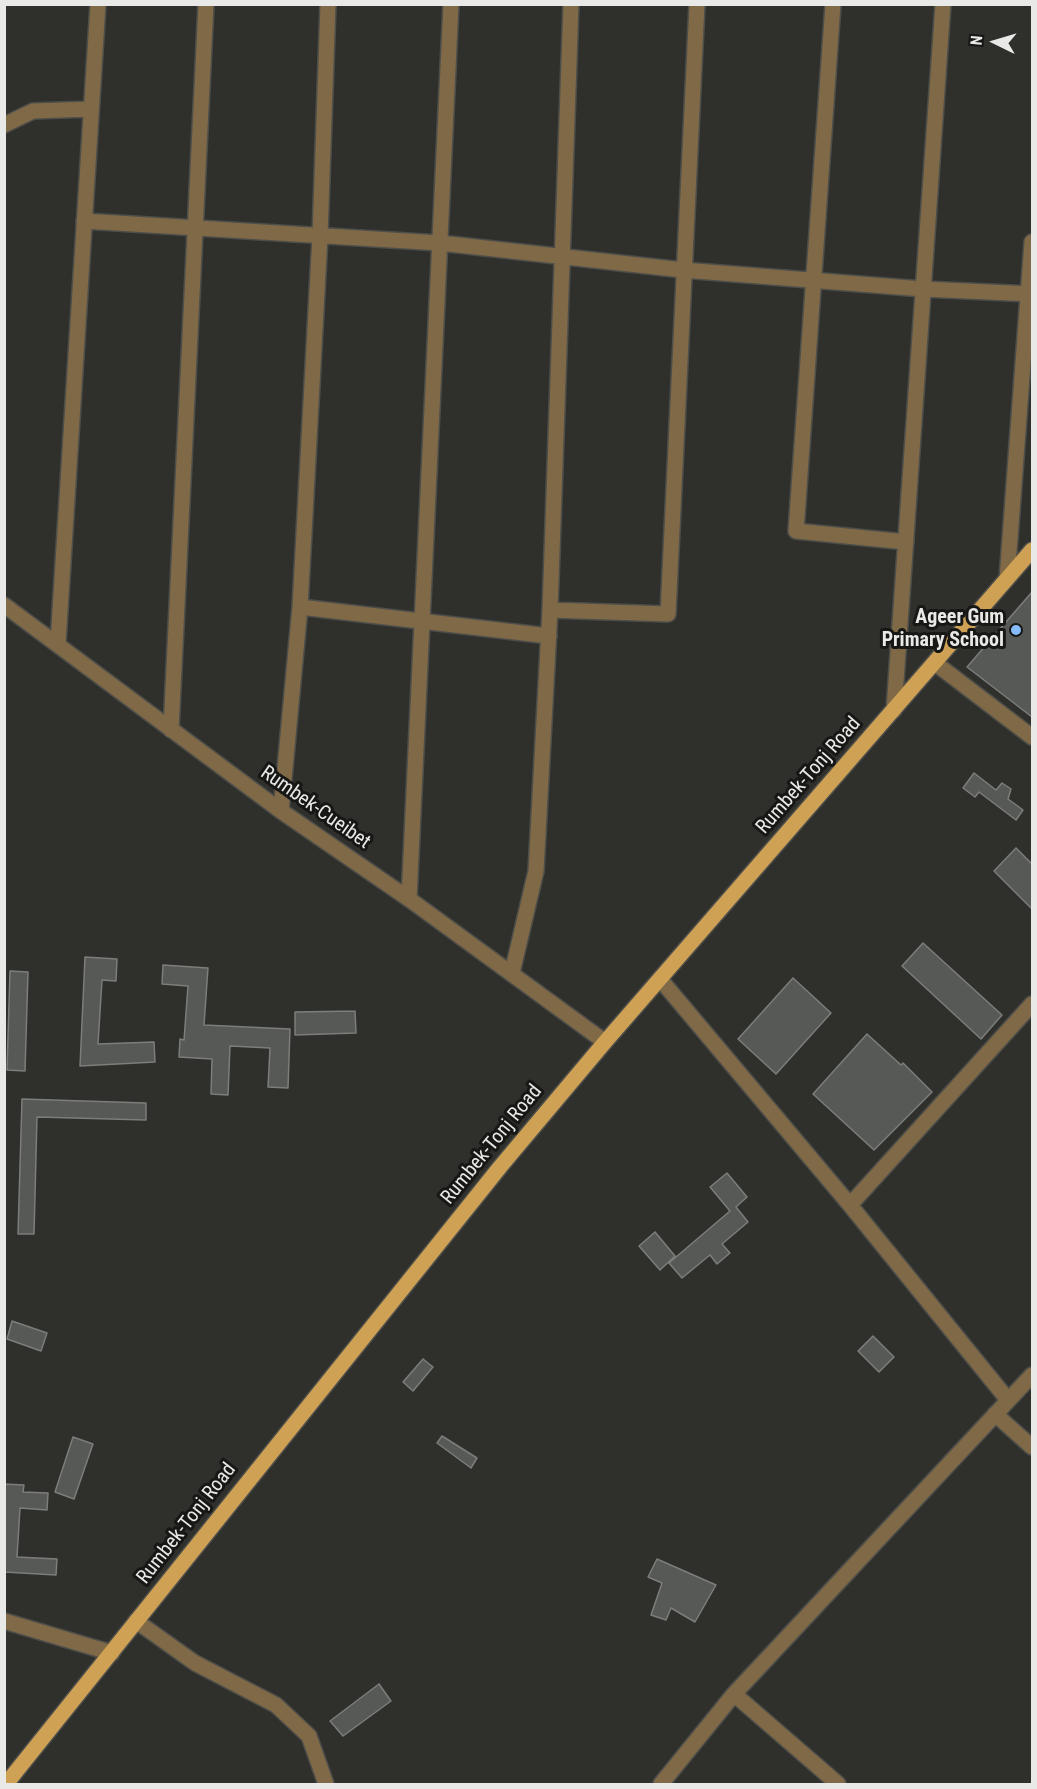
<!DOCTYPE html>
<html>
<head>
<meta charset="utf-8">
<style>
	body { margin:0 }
	#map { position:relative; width:1037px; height:1789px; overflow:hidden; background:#2f2f2c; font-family:"Roboto Condensed",sans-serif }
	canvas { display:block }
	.frame { position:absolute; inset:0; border:6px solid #e9eae7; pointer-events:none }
	.north { position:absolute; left:965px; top:12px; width:60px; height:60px; -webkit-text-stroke:4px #171716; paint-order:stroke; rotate:275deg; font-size:16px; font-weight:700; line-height:24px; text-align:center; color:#e9eae7 }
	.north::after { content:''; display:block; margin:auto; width:21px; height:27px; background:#e9eae7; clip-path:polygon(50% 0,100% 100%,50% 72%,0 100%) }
</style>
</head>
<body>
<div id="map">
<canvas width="1037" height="1789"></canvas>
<div class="frame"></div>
<div class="north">N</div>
</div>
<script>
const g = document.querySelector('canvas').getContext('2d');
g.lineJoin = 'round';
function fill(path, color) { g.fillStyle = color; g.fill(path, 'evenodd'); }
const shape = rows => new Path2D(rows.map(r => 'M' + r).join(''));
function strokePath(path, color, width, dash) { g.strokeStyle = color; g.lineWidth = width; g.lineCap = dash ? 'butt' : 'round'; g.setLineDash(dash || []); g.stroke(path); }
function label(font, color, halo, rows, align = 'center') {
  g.font = font + ' "Roboto Condensed",sans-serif'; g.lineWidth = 6; g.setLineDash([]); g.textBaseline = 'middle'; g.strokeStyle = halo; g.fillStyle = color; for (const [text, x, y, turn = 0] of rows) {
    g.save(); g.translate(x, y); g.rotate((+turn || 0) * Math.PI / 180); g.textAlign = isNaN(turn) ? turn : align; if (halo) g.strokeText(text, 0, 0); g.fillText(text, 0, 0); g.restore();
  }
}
const building = shape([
	[1032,592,1032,717,967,667,1032,592],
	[974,773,996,790,1002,783,1011,789,1008,799,1023,810,1016,820,979,792,975,797,963,788,974,773],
	[1016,848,1032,864,1032,909,994,871,1016,848],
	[923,943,1002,1015,981,1039,902,966,923,943],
	[85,957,117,959,116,981,102,980,98,1044,154,1042,155,1062,80,1066,85,957],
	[163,965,208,968,204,1025,290,1029,288,1088,268,1087,270,1048,230,1046,228,1095,211,1094,212,1059,179,1057,180,1039,184,1040,188,986,162,984,163,965],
	[10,971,28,972,25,1071,7,1070,10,971],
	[793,978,831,1013,776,1074,738,1039,793,978],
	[355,1011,356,1033,295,1035,295,1012,355,1011],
	[867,1034,901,1065,903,1063,932,1092,874,1150,813,1094,867,1034],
	[22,1099,146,1103,146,1120,37,1117,34,1234,18,1234,22,1099],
	[727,1173,747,1197,736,1207,748,1222,722,1244,730,1253,717,1264,710,1255,682,1278,669,1263,730,1211,710,1187,727,1173],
	[655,1232,675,1256,660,1270,639,1246,655,1232],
	[12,1321,47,1333,41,1351,7,1339,12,1321],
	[873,1336,894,1357,879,1372,858,1351,873,1336],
	[423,1359,433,1367,413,1391,403,1382,423,1359],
	[442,1436,477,1458,471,1468,437,1443,442,1436],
	[73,1437,93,1444,74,1499,55,1492,73,1437],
	[4,1484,24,1485,23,1492,48,1493,47,1510,20,1508,17,1557,57,1559,56,1575,4,1572,4,1484],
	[657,1559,716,1585,695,1622,671,1608,666,1620,651,1615,662,1583,648,1577,657,1559],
	[379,1684,391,1701,343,1736,330,1721,379,1684]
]);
fill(building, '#575956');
strokePath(building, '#7b7e7b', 1.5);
const minor = shape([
	[833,4,796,531,906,542],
	[4,125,33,111,91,109],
	[84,221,440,243,683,270,923,289,1032,294],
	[1007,579,1032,242],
	[4,605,281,811,409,899,605,1042],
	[300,607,549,636],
	[550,610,668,614,697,4],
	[58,643,98,4],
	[935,663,1032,737],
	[894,710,943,4],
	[171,730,206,4],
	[281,811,300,607,320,236,328,4],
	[409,899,451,4],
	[512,973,536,871,550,610,571,4],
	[660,979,850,1205,1008,1400],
	[850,1205,1032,1004],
	[995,1414,1032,1447],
	[4,1621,112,1653],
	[136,1621,195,1663,276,1705,309,1736,326,1784],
	[734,1694,838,1784],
	[661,1784,734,1694,1032,1375]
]);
const major = shape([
	[6,1784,500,1167,605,1042,1032,550]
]);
strokePath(minor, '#4d4d4a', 18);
strokePath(major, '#4d4d4a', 18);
strokePath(minor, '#7f6946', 15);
strokePath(major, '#cea154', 15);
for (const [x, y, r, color] of [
	[1016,630,6,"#87bbfc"]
]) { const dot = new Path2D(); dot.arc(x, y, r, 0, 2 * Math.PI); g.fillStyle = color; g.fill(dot); strokePath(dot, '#171716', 2); }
label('bold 20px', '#e9eae7', '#171716', [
	["Ageer Gum",1004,618],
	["Primary School",1004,641]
], 'right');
label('20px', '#e9eae7', '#171716', [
	["Rumbek-Tonj Road",809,776,-49],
	["Rumbek-Cueibet",315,808,35],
	["Rumbek-Tonj Road",492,1145,-51],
	["Rumbek-Tonj Road",187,1524,-52]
]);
</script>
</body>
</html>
